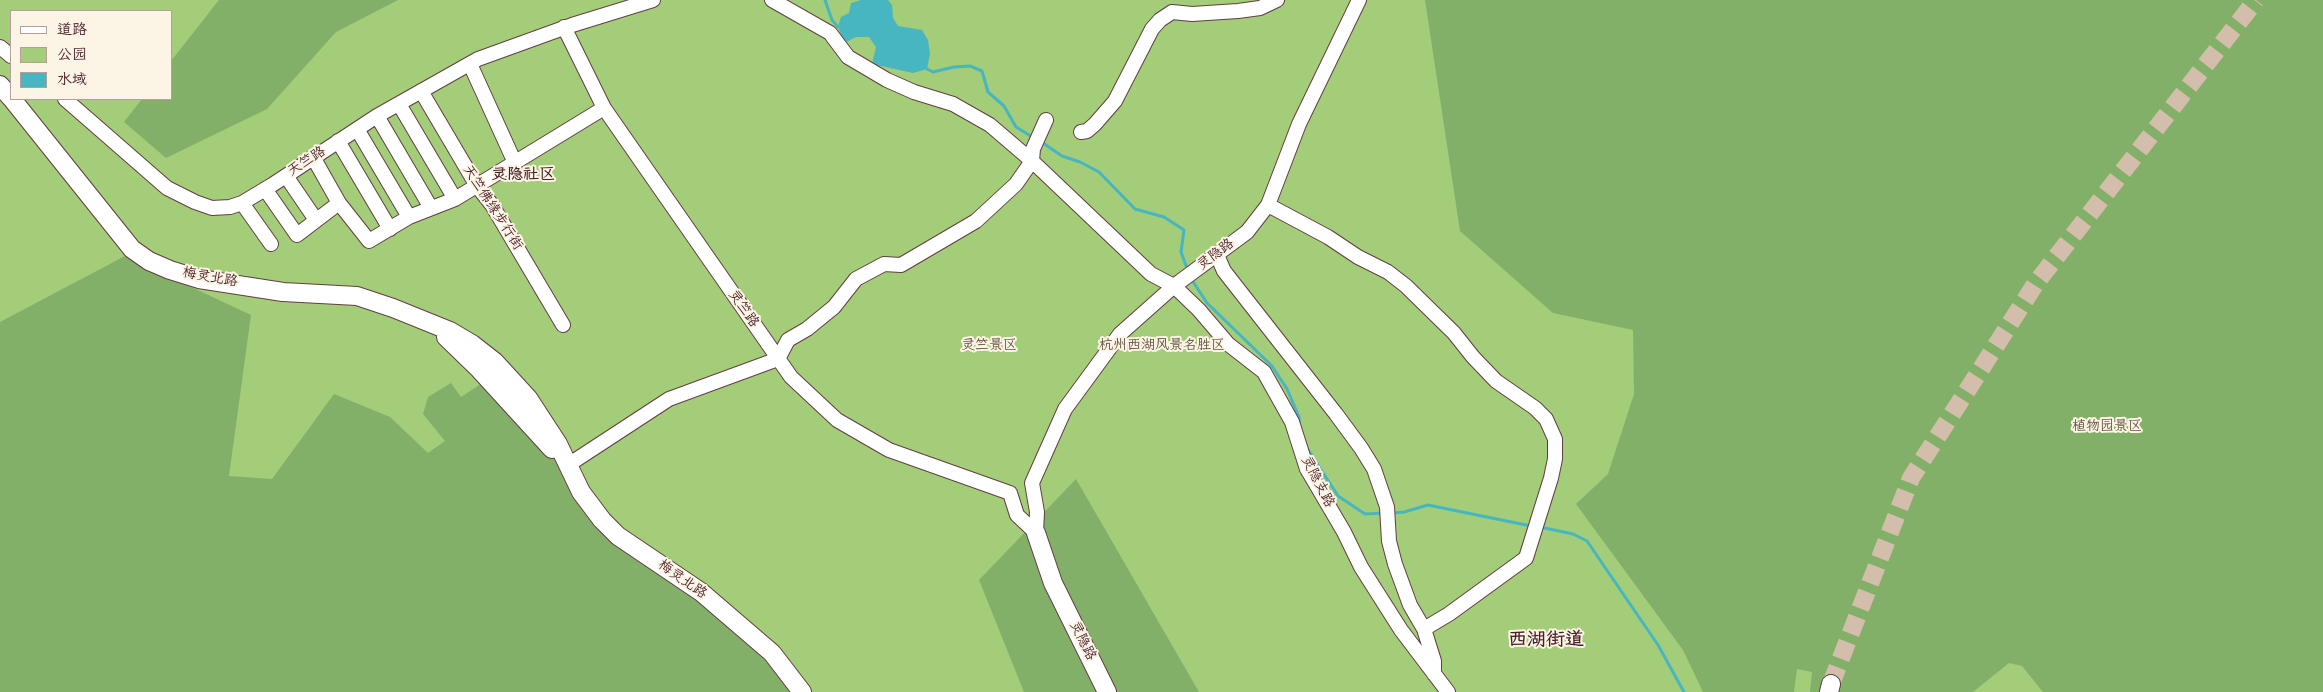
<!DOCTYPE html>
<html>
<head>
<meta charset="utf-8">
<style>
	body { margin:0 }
	#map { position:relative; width:2323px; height:692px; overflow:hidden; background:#f4e6ca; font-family:"Architects Daughter","LXGW WenKai TC",sans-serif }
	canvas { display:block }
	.legend { position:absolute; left:10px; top:10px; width:162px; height:90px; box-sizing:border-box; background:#fcf5e5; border:1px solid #b59f9b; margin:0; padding:6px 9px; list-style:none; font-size:15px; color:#4a1f2b }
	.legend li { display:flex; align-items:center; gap:10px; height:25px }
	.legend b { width:25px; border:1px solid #b59f9b }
</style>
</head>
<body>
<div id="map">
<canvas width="2323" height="692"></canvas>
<ul class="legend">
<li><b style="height:6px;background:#fff"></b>道路</li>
<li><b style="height:14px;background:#a3cd79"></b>公园</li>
<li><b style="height:14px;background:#47b6c0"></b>水域</li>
</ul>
</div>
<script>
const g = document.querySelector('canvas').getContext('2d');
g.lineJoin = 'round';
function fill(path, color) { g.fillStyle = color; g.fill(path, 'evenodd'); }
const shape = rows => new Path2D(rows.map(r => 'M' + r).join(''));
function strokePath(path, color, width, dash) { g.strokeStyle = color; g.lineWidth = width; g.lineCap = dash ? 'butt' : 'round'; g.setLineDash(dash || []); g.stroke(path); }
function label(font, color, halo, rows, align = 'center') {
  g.font = font + ' "Architects Daughter","LXGW WenKai TC",sans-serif'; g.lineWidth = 4; g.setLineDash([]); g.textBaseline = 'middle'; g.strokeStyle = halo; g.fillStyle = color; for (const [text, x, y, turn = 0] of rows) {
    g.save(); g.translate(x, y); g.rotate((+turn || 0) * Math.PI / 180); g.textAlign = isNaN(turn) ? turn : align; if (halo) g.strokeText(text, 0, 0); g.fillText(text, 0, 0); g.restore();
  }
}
fill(shape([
	[0,0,2323,0,2323,692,0,692],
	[11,11,171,11,171,99,11,99]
]), '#a3cd79');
fill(shape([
	[219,0,398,0,336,32,267,109,166,158,124,122,142,99,171,99,171,61],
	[1425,0,2323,0,2323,692,2043,692,2022,666,2009,663,1973,692,1810,692,1812,672,1797,669,1794,692,1703,692,1683,650,1576,504,1608,474,1634,394,1633,330,1553,313,1460,231],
	[125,256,251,315,229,476,272,479,334,394,390,417,428,453,445,441,423,414,428,397,451,383,461,397,484,382,563,468,580,498,762,656,792,692,0,692,0,322],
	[1076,479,1199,692,1024,692,979,580]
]), '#82b069');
fill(shape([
	[861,0,888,0,892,5,893,18,898,26,922,30,928,40,930,54,927,69,913,73,872,64,876,47,869,37,856,37,844,43,838,27,841,17,849,13,851,3]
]), '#47b6c0');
strokePath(shape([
	[825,0,832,20,838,27],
	[927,69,933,72,954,67,970,66,982,71,988,92,1004,106,1016,127,1034,138],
	[1040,141,1062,156,1080,162,1099,172,1135,209,1164,217,1184,230,1181,252,1188,271],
	[1190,277,1207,303,1272,366,1287,389,1299,417,1300,429],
	[1307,448,1338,496,1365,514,1384,513],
	[1391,513,1404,512,1428,505,1531,526],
	[1540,527,1573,534,1587,541,1658,645,1684,692]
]), '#47b6c0', 3);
strokePath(shape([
	[1831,684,1911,478,2036,283,2256,0]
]), '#d2beaa', 18, [18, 9]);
const minor = shape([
	[772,0,830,33,848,57,887,80,914,92,953,104,990,125,1032,161,1151,274,1174,286,1199,310,1228,344,1264,372,1292,422,1307,469,1344,532,1361,567,1401,630,1448,692],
	[564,27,604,108,791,377,837,420,889,450,1010,493],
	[0,47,11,56],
	[470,64,515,163],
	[421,91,477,186,492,205,563,325],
	[65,99,167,188,195,202,212,208,230,207,242,203,272,185,377,116,478,59,572,25,653,0],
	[399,104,455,199],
	[377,116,431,208],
	[357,129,409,217],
	[1081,132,1087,131,1095,124,1115,101,1152,29,1160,20,1172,12,1192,14,1238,11,1260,8,1277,0],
	[338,141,390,229],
	[313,157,339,203],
	[286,176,316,220],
	[265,189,297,235,339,203,369,241,409,217,455,199,604,108],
	[242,203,271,244],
	[1268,205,1328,237,1358,257,1388,272,1406,286,1454,333,1473,357,1496,381,1535,408,1546,419,1555,439,1555,459,1551,478,1526,558,1449,614,1424,629,1434,661,1434,674],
	[1217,255,1224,271,1336,414,1361,448,1374,469,1387,507,1389,541,1395,564,1410,605,1424,629],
	[568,465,669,399,778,359,788,340,807,329,834,307,856,279,884,264,901,265,976,221,1016,184,1032,161,1033,149,1046,120],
	[1032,483,1065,409,1120,334,1174,286,1247,232,1268,205,1299,124,1359,0],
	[1032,483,1037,512,1036,533],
	[1010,493,1017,515,1036,533]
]);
const major = shape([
	[0,85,11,98],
	[12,99,132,249,149,261,170,270,199,279,283,292,357,296,393,308,450,331,472,344,495,362,528,398,558,444,581,492,602,520,618,536,701,592,772,653,802,692],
	[446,337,478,368,552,449],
	[1036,533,1053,583,1107,692],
	[1829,692,1831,684]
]);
strokePath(minor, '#643d43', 16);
strokePath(major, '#643d43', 20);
strokePath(minor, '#fff', 14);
strokePath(major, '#fff', 18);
label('14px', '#4a1f2b', '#fcf5e5', [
	["天竺路",307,162,-33],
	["天竺佛缘步行街",492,208,57],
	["灵隐路",1216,255,-37],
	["梅灵北路",210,278,10],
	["灵竺路",743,309,55],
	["灵隐支路",1317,482,63],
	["梅灵北路",682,580,35],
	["灵隐路",1082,641,64]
]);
label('14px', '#655342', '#fcf5e5', [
	["灵竺景区",989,346],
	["杭州西湖风景名胜区",1162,346],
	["植物园景区",2107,427]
]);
label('bold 16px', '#4a1f2b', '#fcf5e5', [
	["灵隐社区",523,176]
]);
label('bold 19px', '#4a1f2b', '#fcf5e5', [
	["西湖街道",1546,641]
]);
</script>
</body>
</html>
